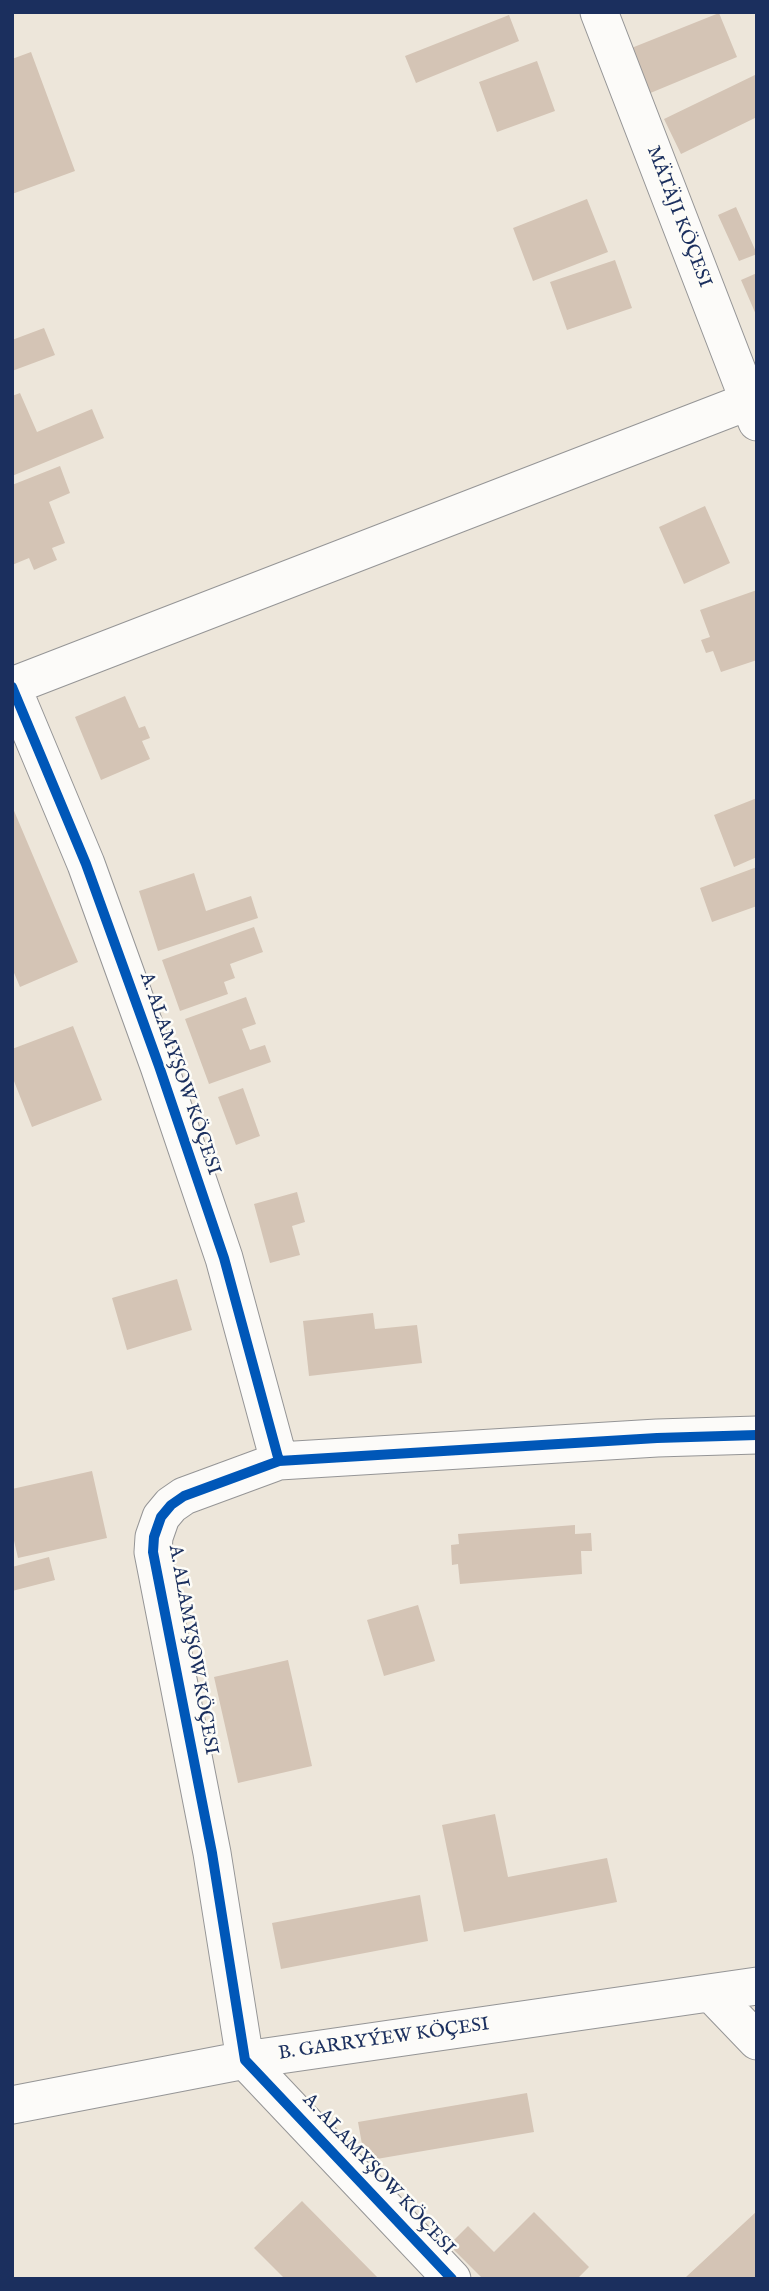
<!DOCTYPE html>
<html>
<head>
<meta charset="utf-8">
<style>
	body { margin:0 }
	#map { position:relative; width:769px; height:2291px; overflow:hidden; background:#ede6da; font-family:"IM FELL English",serif }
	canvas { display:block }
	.frame { position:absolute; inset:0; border:14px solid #1b2f5e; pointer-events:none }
</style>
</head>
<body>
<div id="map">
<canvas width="769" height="2291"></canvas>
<div class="frame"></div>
</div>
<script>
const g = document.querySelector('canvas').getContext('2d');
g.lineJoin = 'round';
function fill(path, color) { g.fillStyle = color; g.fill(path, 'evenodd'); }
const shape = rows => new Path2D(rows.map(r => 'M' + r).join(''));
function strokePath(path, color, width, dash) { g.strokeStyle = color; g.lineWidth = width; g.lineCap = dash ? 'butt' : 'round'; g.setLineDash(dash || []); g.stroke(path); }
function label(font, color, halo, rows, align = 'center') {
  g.font = font + ' "IM FELL English",serif'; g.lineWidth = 5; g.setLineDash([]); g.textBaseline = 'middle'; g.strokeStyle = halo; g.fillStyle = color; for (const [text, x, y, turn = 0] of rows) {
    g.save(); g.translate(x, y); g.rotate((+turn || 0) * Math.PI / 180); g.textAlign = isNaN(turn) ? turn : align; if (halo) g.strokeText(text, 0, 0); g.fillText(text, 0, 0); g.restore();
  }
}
fill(shape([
	[719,13,737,57,648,94,629,49],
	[509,15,519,41,416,83,405,56],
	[31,52,75,171,12,194,12,59],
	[537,61,555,111,497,132,479,82],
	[757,74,757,117,681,154,664,119],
	[587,199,608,252,533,281,513,228],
	[736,207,757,254,739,261,718,215],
	[615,260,632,308,567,330,550,282],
	[757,273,757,317,741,280],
	[44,328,55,355,12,371,12,340],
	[20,393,37,432,92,409,104,438,12,476,12,396],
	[60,466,70,493,49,502,65,543,52,548,57,560,34,570,29,558,12,565,12,485],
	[705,506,730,563,684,584,659,527],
	[757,590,757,660,721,672,713,651,706,653,701,640,710,637,700,610],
	[125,696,139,728,145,726,150,738,142,741,150,759,101,780,75,717],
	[757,798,757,857,734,867,714,815],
	[12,806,78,962,20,987,12,968],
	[757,867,757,906,712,922,700,888],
	[194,873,206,911,251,896,258,918,158,951,139,891],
	[254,927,263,952,230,964,235,978,224,982,228,994,180,1011,162,960],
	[246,997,256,1024,242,1029,250,1050,265,1045,271,1062,209,1084,185,1019],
	[73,1026,102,1100,32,1127,12,1076,12,1049],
	[243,1088,260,1136,236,1145,218,1097],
	[297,1192,305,1222,292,1226,300,1255,270,1263,254,1204],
	[177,1279,192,1330,127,1350,112,1298],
	[373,1313,375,1329,417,1325,422,1363,309,1376,303,1321],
	[92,1471,107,1538,18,1558,12,1532,12,1489],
	[575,1525,575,1534,591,1533,592,1551,581,1551,582,1574,460,1584,458,1564,452,1565,451,1545,459,1544,458,1534],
	[49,1557,55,1580,12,1591,12,1567],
	[418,1605,435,1661,384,1676,367,1620],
	[288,1660,312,1766,238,1783,214,1677],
	[495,1814,508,1877,607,1858,617,1902,464,1932,442,1825],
	[420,1895,428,1941,281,1969,272,1923],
	[527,2093,534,2132,365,2161,358,2122],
	[302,2201,379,2279,285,2279,254,2248],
	[757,2211,757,2279,688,2279,686,2277],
	[534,2212,589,2267,577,2279,483,2279,449,2245,468,2226,494,2252]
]), '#d4c4b5');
const street = shape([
	[599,12,757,422],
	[12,686,757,398],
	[12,687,86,864,159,1066,224,1258,279,1461],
	[711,1993,757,2041],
	[12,2105,245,2060,757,1986],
	[452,2279,245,2060,212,1853,153,1552,154,1537,161,1517,171,1505,184,1496,279,1461,657,1438,757,1435]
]);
strokePath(street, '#959596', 39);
strokePath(street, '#fcfbf9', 37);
strokePath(shape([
	[12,687,86,864,159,1066,224,1258,279,1461],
	[452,2279,245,2060,212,1853,153,1552,154,1537,161,1517,171,1505,184,1496,279,1461,657,1438,757,1435]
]), '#0057b8', 10);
label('19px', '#1b2f5e', '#fdfcf7', [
	["MÄTÄJI KÖÇESI",678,217,69],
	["A. ALAMYŞOW KÖÇESI",179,1074,71],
	["A. ALAMYŞOW KÖÇESI",192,1650,80],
	["B. GARRYÝEW KÖÇESI",384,2040,-8],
	["A. ALAMYŞOW KÖÇESI",378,2175,47]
]);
</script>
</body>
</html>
